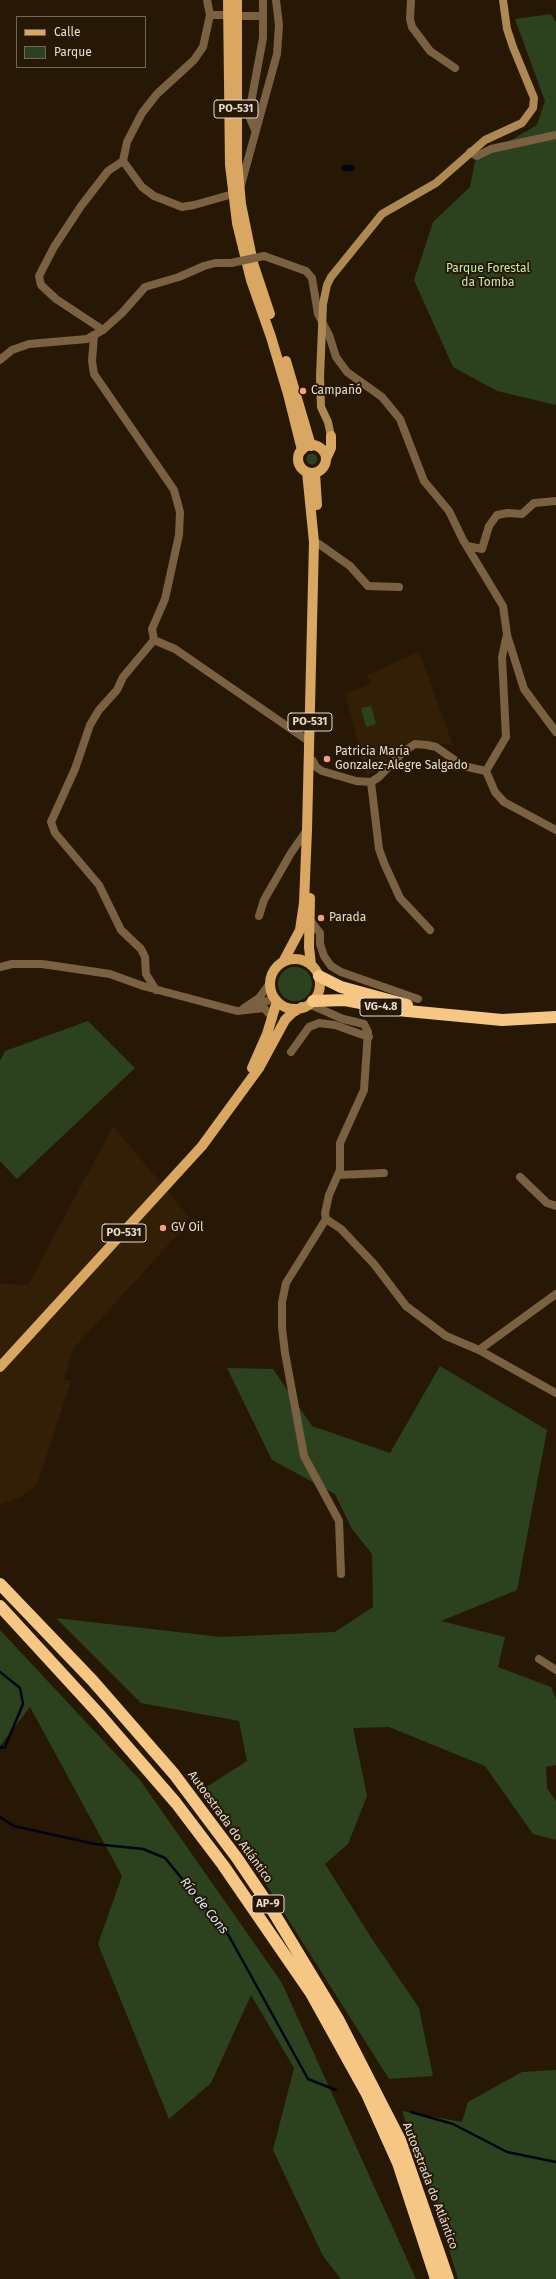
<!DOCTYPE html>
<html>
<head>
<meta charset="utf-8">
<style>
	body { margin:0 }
	#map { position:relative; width:556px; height:2279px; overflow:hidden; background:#271806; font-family:"Fira Sans",sans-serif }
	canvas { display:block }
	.legend { position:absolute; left:16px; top:16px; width:130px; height:52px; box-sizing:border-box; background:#271806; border:1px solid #746657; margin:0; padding:5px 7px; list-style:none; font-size:12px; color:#e7dcd1 }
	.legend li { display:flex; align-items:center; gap:8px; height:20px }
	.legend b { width:20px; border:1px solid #746657 }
</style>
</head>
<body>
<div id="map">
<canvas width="556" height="2279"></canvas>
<ul class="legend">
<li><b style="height:5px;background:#d9a761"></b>Calle</li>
<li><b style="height:11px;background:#2c421e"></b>Parque</li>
</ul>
</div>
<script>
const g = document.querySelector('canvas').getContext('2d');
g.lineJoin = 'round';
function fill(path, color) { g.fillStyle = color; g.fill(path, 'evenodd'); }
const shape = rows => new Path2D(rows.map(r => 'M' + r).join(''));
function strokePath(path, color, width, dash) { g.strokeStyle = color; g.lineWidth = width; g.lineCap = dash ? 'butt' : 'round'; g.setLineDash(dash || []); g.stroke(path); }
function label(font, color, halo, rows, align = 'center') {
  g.font = font + ' "Fira Sans",sans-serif'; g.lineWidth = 4; g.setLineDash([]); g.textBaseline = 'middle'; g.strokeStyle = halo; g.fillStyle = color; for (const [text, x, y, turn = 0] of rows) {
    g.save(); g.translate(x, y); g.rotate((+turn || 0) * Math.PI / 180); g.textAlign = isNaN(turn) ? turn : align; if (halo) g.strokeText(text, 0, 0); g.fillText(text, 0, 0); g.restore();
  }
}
fill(shape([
	[419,652,453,745,424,741,397,746,398,751,388,763,367,776,345,694,371,684,367,675],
	[113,1126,189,1217,181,1231,73,1349,64,1379,71,1381,37,1484,20,1497,0,1505,0,1284,28,1285]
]), '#331f06');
fill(shape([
	[551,14,556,22,556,405,497,391,453,367,414,280,433,222,470,187,475,161,537,125,545,101,515,19],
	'306.5 459a5.5 5.5 0 1 1 11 0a5.5 5.5 0 1 1-11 0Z',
	[371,706,376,724,366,727,361,708],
	'278 984a17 17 0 1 1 34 0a17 17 0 1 1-34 0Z',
	[88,1021,135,1068,17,1179,0,1161,0,1061,5,1051],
	[440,1366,547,1430,517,1590,441,1621,505,1637,498,1667,551,1687,556,1699,556,1765,546,1767,547,1788,556,1801,556,1840,533,1834,485,1766,389,1727,353,1728,367,1796,348,1844,325,1864,372,1939,419,2008,433,2076,389,2079,205,1788,247,1761,239,1721,141,1703,56,1618,221,1637,335,1632,373,1607,372,1554,352,1529,335,1494,272,1460,227,1368,273,1369,312,1426,390,1453],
	[0,1630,140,1780,282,1983,416,2279,341,2279,323,2256,273,2150,294,2068,251,1995,211,2083,169,2119,98,1944,122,1876,30,1707,0,1746],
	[556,2070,556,2279,458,2279,432,2194,402,2111,462,2122,468,2102,522,2072]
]), '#2c421e');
fill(shape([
	[342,165,354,165,354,171,342,171]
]), '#000414');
strokePath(shape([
	[0,1672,20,1688,23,1704,5,1747,0,1748],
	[0,1817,14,1826,95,1844,143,1849,165,1858,229,1936,308,2079,336,2090],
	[411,2112,453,2124,507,2152,556,2162]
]), '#000414', 2.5);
strokePath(shape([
	[207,0,210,15],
	[411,0,410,19,412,27,430,51,455,68],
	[242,16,262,16],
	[255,130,250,118,250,108,263,38,263,0],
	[470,152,477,156,491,149,556,135],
	[123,161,127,142,142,113,157,94,194,60,203,47,210,15,223,15],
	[241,185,277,54,279,25,276,0],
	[264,256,306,271,312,278,318,314,329,335,336,357,347,372,382,397,400,419,424,481,449,511,463,540,503,606,507,634,502,657,506,737,486,771,495,792,504,802,556,830],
	[103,330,56,299,41,285,39,276,54,247,81,206,108,171,123,161,142,187,154,196,182,207,194,205,233,194],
	[94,336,92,361,94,374,174,490,180,512,179,535,165,599,152,629,154,640,123,677,117,690,99,710,90,725,75,769,51,822,55,833,99,885,121,930,141,949,145,957,146,974,156,990],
	[0,360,12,350,29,344,87,339,103,330,122,313,145,287,179,277,204,266,215,263,231,263],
	[319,544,350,566,368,586,399,587],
	[467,546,482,549,489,526,497,515,508,513,522,514,534,503,556,501],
	[507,635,524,689,556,732],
	[154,640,175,649,310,742],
	[313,761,316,767,322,771,356,781,371,782,379,777,403,752,415,744,427,745,436,747,463,766,486,771],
	[371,782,379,849,384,863,400,898,430,930],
	[259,916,264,900,291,853,307,830],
	[309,919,320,933,320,944,324,956,331,966,341,972,418,999],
	[0,967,12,964,42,964,110,974,143,986,237,1011,264,1008,273,1018],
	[309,1004,343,1019,364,1024,368,1032,364,1090,340,1143,340,1170,329,1195,325,1213,326,1219,341,1229,374,1264,406,1306,446,1336,479,1350,556,1393],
	[244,1008,259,998,270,983],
	[255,1008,259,1004,275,998],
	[291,1052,309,1027,319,1023,335,1025,369,1037],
	[338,1175,384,1173],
	[520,1177,547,1203,556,1206],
	[326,1219,286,1283,282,1302,282,1328,285,1353,304,1456,339,1521,341,1574],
	[479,1350,556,1294],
	[539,1659,556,1670]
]), '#796141', 8);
strokePath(shape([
	[331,436,328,422,321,407,320,377,323,304,327,285,331,277,382,214,436,183,485,140,522,123,533,108,534,98,513,47,507,29,503,0]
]), '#af8953', 8);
strokePath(shape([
	[228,0,230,165,237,223,251,280,271,337,288,394,302,450],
	[237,0,237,160,241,204,253,263,270,314],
	[286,361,311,446],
	'298 459a14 14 0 1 1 28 0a14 14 0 1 1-28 0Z',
	[326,459,331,448,331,436],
	[315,473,317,505],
	[310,898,309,947,311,965],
	'270 984a25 25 0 1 1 50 0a25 25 0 1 1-50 0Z',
	[283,962,300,930,304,903,307,830,314,542,307,472],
	[252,1068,267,1034,277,1001],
	[0,1367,202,1146,259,1068,285,1020,292,1013,302,1007]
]), '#d9a761', 10);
strokePath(shape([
	[319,976,341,987,407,1005],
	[313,1001,345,1000,397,1010,502,1020,556,1017],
	[0,1584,92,1680,174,1774,237,1858,274,1913,338,2019,400,2140,448,2279],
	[0,1606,99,1714,176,1803,223,1865,311,1993,367,2094,398,2163,436,2279]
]), '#f6c684', 12);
strokePath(shape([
	[231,263,264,256]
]), '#796141', 8);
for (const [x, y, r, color] of [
	[303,391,4,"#f39f82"],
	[327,759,4,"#f39f82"],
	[321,918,4,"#f39f82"],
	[163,1228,4,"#f39f82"]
]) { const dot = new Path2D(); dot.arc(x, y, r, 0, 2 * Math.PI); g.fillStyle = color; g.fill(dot); strokePath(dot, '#271806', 1.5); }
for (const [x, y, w] of [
	[236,109,44],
	[310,722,44],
	[381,1007,42],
	[124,1233,44],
	[268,1904,32]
]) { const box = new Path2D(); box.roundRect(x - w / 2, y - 9, w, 18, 3); g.fillStyle = '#271806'; g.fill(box); strokePath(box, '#e7dcd1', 1); }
label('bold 11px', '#e7dcd1', null, [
	["PO-531",236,109],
	["PO-531",310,722],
	["VG-4.8",381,1007],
	["PO-531",124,1233],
	["AP-9",268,1904]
]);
label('12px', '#c1eaaa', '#271806', [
	["Parque Forestal",488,269],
	["da Tomba",488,283]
]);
label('12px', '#e7dcd1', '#271806', [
	["Campañó",311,391],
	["Patricia María",335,752],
	["Gonzalez-Alegre Salgado",335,766],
	["Parada",329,918],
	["GV Oil",171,1228]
], 'left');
label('12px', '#e7dcd1', '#271806', [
	["Autoestrada do Atlántico",230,1827,54],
	["Autoestrada do Atlántico",430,2186,69]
]);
label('italic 13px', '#cde5f9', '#271806', [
	["Río de Cons",204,1906,51]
]);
</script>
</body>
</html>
